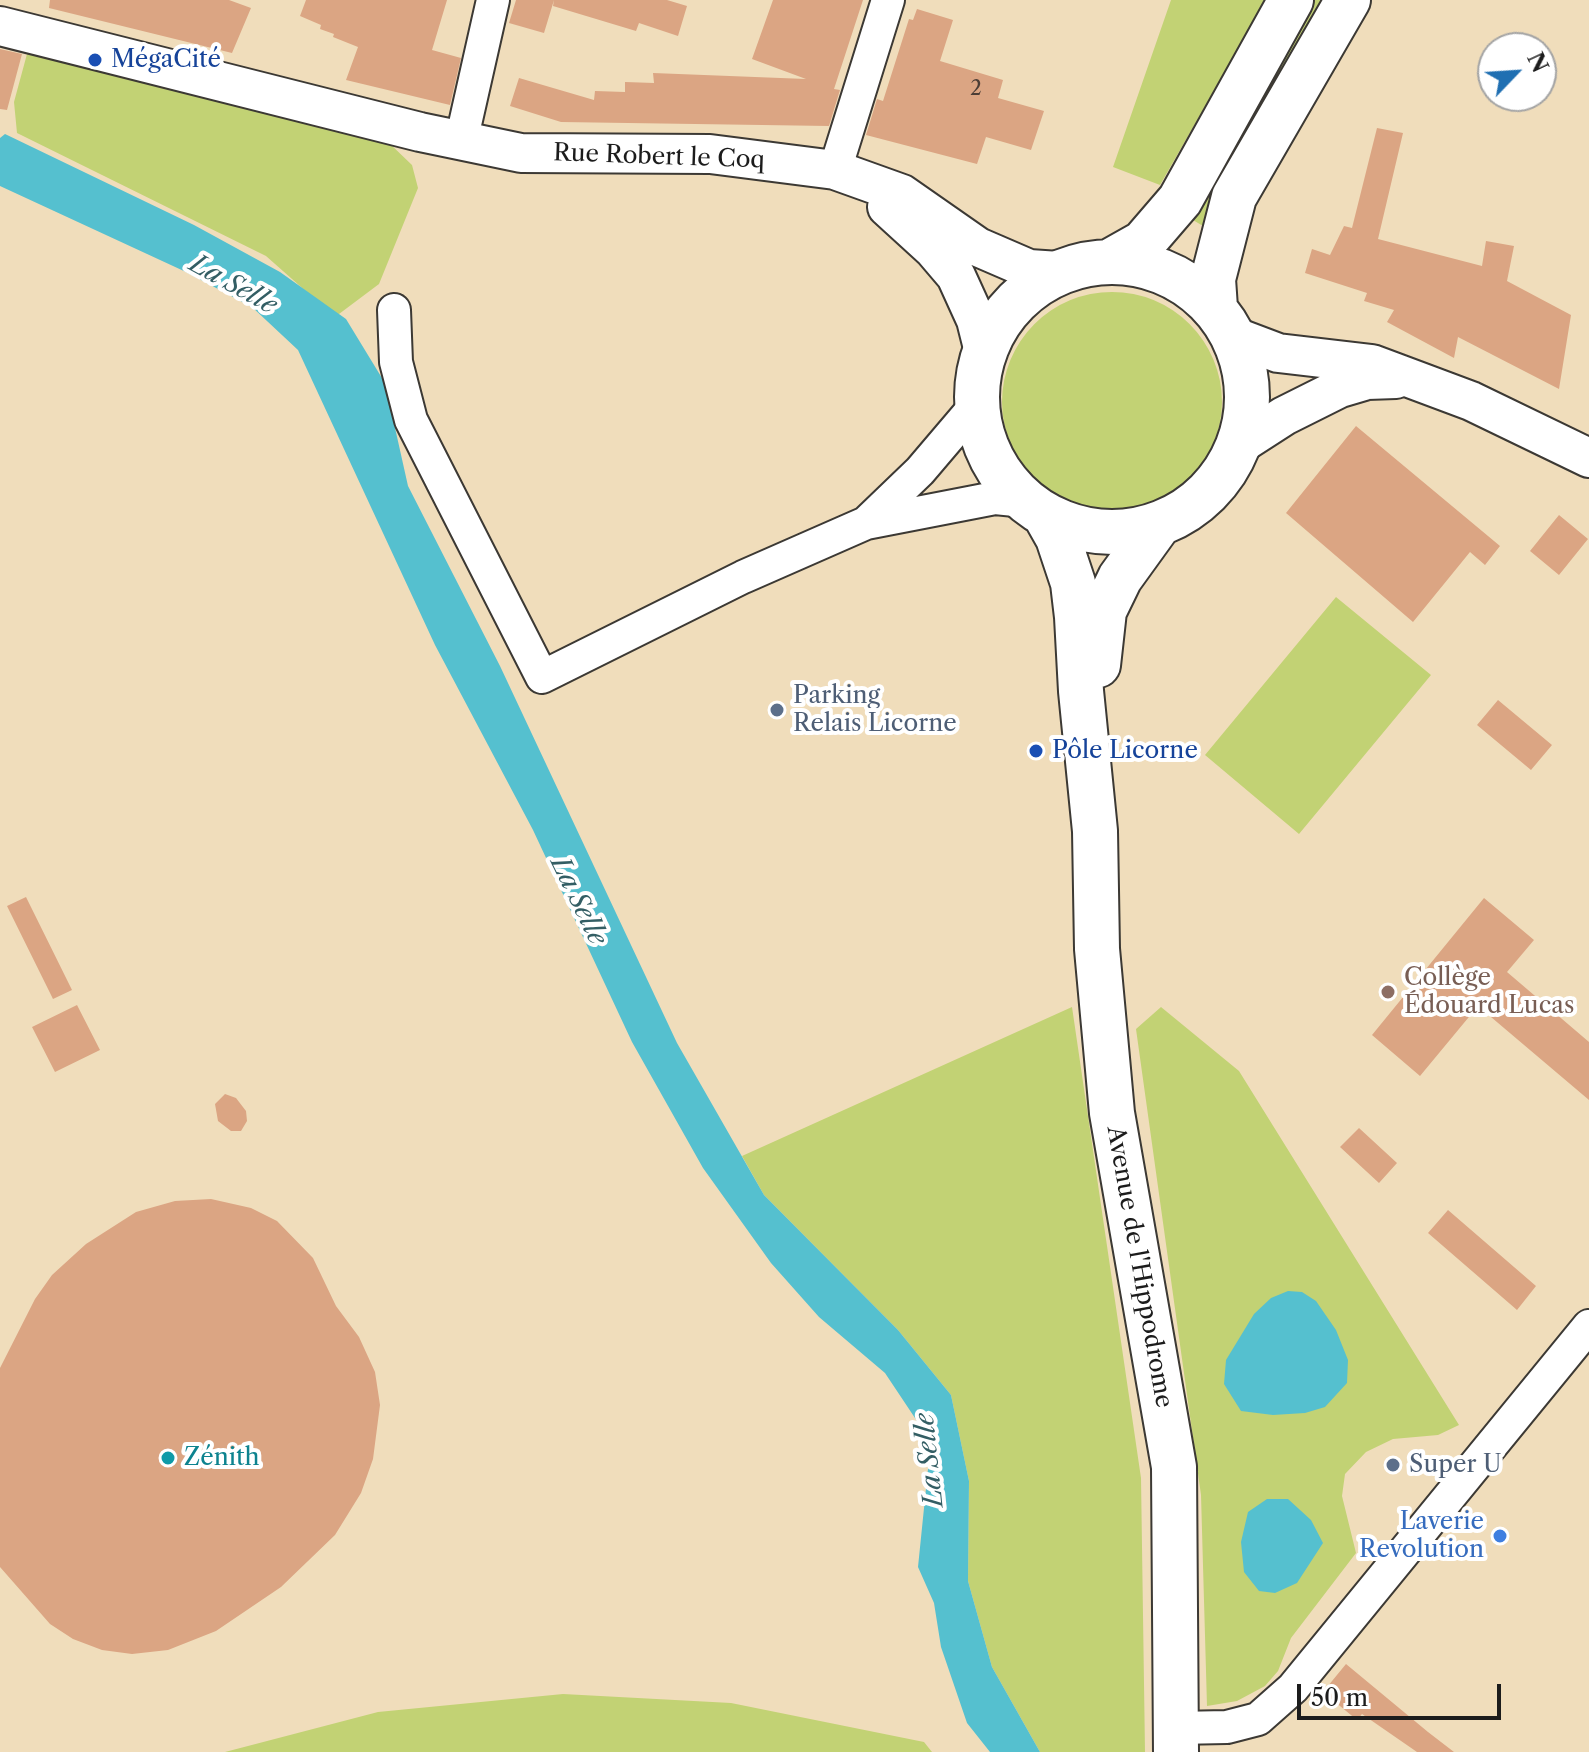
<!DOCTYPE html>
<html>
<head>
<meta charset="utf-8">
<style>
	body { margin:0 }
	#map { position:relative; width:1589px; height:1752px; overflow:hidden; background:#f0ddbb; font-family:"Libre Caslon Text",serif }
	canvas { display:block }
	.north { position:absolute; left:1477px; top:32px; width:80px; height:80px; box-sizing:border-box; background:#fff; border:2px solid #a4a4a4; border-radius:50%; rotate:65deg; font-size:22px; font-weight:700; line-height:32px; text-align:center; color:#1c1c1c }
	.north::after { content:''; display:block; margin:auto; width:28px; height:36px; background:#1f6fb2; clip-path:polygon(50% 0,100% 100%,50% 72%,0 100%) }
	.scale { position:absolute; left:1297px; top:1684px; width:204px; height:36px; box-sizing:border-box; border:4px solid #1c1c1c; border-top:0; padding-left:10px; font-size:24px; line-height:28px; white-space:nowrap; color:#1c1c1c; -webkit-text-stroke:6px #fff; paint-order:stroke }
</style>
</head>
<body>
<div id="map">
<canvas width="1589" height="1752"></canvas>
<div class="north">N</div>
<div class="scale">50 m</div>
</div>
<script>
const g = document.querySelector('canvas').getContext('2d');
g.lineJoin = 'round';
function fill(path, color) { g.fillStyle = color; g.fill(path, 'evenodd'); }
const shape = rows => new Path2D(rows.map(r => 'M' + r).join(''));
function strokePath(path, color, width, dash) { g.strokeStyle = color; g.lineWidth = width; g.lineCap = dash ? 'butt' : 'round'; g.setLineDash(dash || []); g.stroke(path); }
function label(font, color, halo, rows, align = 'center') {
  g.font = font + ' "Libre Caslon Text",serif'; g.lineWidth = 8; g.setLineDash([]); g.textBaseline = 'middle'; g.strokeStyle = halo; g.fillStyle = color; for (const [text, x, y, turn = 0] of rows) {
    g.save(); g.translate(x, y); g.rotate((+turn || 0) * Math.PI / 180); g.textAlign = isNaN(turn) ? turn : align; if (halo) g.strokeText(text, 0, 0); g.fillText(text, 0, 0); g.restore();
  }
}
fill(shape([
	[1171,0,1266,0,1160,185,1113,167],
	[1310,0,1333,0,1208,229,1188,217],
	[27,54,353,128,387,141,412,165,418,188,379,284,335,317,266,256,17,133,14,102],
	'1002 402a110 110 0 1 1 220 0a110 110 0 1 1-220 0Z',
	[1336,597,1431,675,1299,834,1205,755],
	[1072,1007,1141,1478,1145,1752,1040,1752,992,1667,968,1581,969,1481,951,1395,898,1330,764,1195,742,1156],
	[1161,1007,1239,1071,1459,1425,1438,1435,1393,1439,1366,1452,1345,1474,1342,1496,1356,1553,1291,1638,1278,1671,1265,1686,1237,1701,1207,1706,1201,1495,1136,1029],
	[563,1694,731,1703,924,1742,932,1752,225,1752,378,1712]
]), '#c2d274');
fill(shape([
	[5,134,194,225,280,272,346,319,385,383,408,486,500,666,677,1043,764,1195,898,1330,951,1395,969,1481,968,1581,992,1667,1040,1752,990,1752,967,1723,941,1647,934,1603,918,1567,929,1459,923,1430,885,1373,819,1317,771,1263,703,1168,632,1042,533,830,435,645,298,350,252,307,186,272,0,186,0,138],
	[1288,1291,1302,1292,1316,1301,1336,1330,1348,1360,1347,1383,1325,1407,1305,1413,1273,1415,1241,1411,1224,1384,1226,1360,1254,1314,1271,1298],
	[1267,1499,1288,1499,1311,1520,1323,1543,1297,1583,1275,1593,1259,1591,1244,1572,1241,1542,1248,1512]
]), '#55c0cf');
fill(shape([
	[50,0,229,0,251,8,232,53,49,8],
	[306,0,447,0,432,50,461,58,450,105,346,80,358,47,333,37,334,34,320,29,321,25,300,16],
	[516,0,554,0,544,33,509,23],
	[554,0,667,0,687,6,678,36,639,23,636,31,553,6],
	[773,0,863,0,834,89,840,90,829,126,561,122,510,106,519,78,594,100,595,91,625,92,625,82,654,83,653,73,806,79,752,59],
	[917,9,953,20,940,61,1003,80,998,98,1044,111,1031,150,986,137,977,164,866,135,877,99,883,101,909,19,913,20],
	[0,49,22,54,7,110,0,109],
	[1377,128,1403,133,1378,239,1482,266,1486,241,1514,246,1507,281,1571,315,1559,389,1458,337,1454,358,1387,322,1394,310,1364,301,1367,293,1305,273,1312,249,1330,255,1344,226,1352,228],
	[1356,426,1500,546,1485,565,1470,552,1413,622,1286,513],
	[1559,515,1588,539,1559,575,1530,551],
	[1498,700,1552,745,1531,770,1477,725],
	[26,897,72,990,53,999,7,906],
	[1484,898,1534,940,1507,972,1589,1042,1589,1100,1478,1006,1420,1076,1372,1035],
	[77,1005,100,1050,55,1072,32,1027],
	[225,1094,236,1098,246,1111,247,1121,241,1131,231,1131,218,1121,215,1104],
	[1359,1128,1397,1163,1379,1183,1340,1147],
	[211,1199,251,1208,277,1221,313,1258,336,1306,359,1337,375,1372,380,1405,373,1459,361,1493,335,1535,281,1587,216,1631,168,1650,132,1654,102,1650,73,1639,50,1624,0,1567,0,1368,35,1299,52,1275,86,1244,136,1212,175,1201],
	[1448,1210,1536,1286,1517,1310,1428,1233],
	[1346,1664,1428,1732,1454,1752,1417,1752,1362,1714,1357,1720,1323,1692]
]), '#dba583');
const minor = shape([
	[461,142,493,0],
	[835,170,888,0],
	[394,310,396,362,411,420,542,677,743,577,866,523,995,498,1025,501],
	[868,521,920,471,977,404],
	[1176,1728,1227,1727,1258,1719,1293,1688,1589,1326]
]);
const tertiary = shape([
	[0,26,420,132,521,153,710,154,835,170,902,194,978,247,1029,269,1059,271],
	[887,207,933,249,956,276,976,320,984,352],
	[1233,336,1278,353,1372,364,1471,401,1589,458],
	[1239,445,1284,416,1340,388,1367,380,1396,379]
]);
const secondary = shape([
	[1111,261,1143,243,1180,200,1291,0],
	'977 397a135 135 0 1 1 270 0a135 135 0 1 1-270 0Z',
	[1215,308,1213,279,1234,197,1348,0],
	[1045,515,1058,538,1073,583,1077,617,1081,691,1095,831,1097,949,1112,1113,1174,1467,1176,1752],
	[1098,665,1104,611,1120,578,1159,524]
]);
strokePath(minor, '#3c3934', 36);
strokePath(tertiary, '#3c3934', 42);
strokePath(secondary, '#3c3934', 48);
strokePath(minor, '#fff', 32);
strokePath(tertiary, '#fff', 38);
strokePath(secondary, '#fff', 44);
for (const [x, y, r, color] of [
	[95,60,8,"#1a4fb4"],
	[777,710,8,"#5c6f8a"],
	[1036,751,8,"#1a4fb4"],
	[1388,992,8,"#8d6e63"],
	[168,1458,8,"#0f9aa8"],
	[1393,1465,8,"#5c6f8a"],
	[1500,1536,8,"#3f7fe0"]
]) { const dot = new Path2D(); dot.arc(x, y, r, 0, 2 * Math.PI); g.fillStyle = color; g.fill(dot); strokePath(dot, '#fff', 3); }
label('20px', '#4c3e36', null, [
	["2",976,89]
]);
label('24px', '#164399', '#fff', [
	["MégaCité",111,60],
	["Pôle Licorne",1052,751]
], 'left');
label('24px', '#1c1c1c', '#fff', [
	["Rue Robert le Coq",659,157,2],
	["Avenue de l'Hippodrome",1139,1267,80]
]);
label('24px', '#4e5e75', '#fff', [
	["Parking",793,696],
	["Relais Licorne",793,724],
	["Super U",1409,1465]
], 'left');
label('24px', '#785e54', '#fff', [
	["Collège",1404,978],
	["Édouard Lucas",1404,1006]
], 'left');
label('24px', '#0d838f', '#fff', [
	["Zénith",184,1458]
], 'left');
label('24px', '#366cbe', '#fff', [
	["Laverie",1484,1522],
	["Revolution",1484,1550]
], 'right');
label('italic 26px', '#335e64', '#fff', [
	["La Selle",233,285,29],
	["La Selle",578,901,64],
	["La Selle",930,1460,-96]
]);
</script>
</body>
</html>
